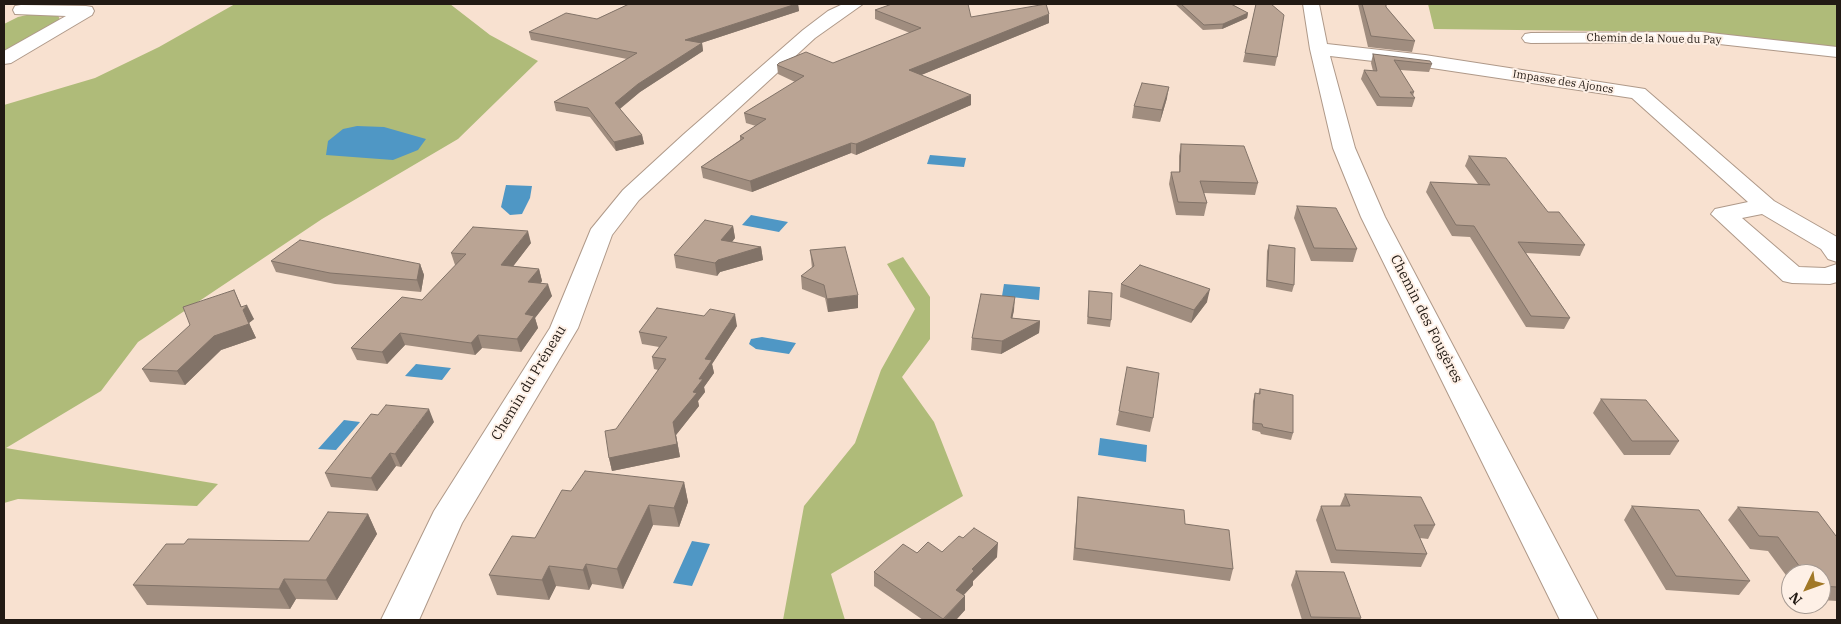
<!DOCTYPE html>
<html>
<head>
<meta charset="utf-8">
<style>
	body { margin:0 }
	#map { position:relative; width:1841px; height:624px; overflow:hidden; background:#f8e1d0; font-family:"IBM Plex Serif",serif }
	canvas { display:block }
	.frame { position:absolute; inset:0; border:5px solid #221a14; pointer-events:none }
	.north { position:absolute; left:1781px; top:564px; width:50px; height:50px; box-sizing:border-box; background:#fef0e6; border:1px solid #a69a92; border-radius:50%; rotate:228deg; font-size:14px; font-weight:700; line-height:20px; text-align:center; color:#221a14 }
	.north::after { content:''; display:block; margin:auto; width:18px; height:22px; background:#a17827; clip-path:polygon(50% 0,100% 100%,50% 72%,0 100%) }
</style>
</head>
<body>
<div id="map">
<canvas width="1841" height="624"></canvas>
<div class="frame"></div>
<div class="north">N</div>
</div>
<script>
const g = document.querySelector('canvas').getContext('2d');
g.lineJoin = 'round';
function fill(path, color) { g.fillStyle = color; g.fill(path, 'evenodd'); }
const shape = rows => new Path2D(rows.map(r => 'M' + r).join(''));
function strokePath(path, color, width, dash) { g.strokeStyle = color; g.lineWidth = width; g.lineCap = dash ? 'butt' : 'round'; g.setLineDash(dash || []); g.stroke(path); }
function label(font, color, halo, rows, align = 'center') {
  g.font = font + ' "IBM Plex Serif",serif'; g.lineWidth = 4; g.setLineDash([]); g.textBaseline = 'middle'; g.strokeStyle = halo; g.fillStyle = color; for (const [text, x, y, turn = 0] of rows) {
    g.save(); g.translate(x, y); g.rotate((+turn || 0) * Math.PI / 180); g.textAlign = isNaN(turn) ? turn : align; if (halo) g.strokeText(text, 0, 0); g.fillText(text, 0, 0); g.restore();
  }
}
fill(shape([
	[235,4,450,4,490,35,538,61,458,139,322,219,138,342,101,391,6,448,218,484,197,506,18,499,4,503,4,105,95,78,159,47],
	[1428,4,1837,4,1837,50,1683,32,1434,29],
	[31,14,58,15,60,20,4,51,4,24,18,17],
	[903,257,930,297,930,339,902,377,934,422,963,496,831,574,845,620,783,620,804,506,855,443,881,370,915,309,887,264]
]), '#afbb79');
fill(shape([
	[357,126,384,127,426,139,418,150,393,160,326,155,328,141,343,129],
	[930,155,966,158,964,167,927,164],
	[506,185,532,186,530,198,522,214,510,215,501,207],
	[751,215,788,222,779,232,742,225],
	[1004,284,1040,287,1039,300,1002,296],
	[762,337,796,343,789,354,756,349,749,344,751,339],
	[416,364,451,368,442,380,405,376],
	[344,420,360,422,336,450,318,449],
	[1100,438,1147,445,1146,462,1098,455],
	[692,541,710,544,692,586,673,583]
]), '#4f97c5');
const minor = shape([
	[843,4,863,4,815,38,700,144,639,200,612,235,578,328,462,523,419,620,381,620,434,511,550,328,591,229,623,190,684,134,803,30,828,11,843,4],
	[1303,4,1319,4,1327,44,1425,55,1645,89,1774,201,1837,237,1837,262,1828,259,1821,249,1762,214,1742,218,1799,267,1825,268,1837,264,1837,282,1830,284,1792,283,1783,281,1711,214,1715,209,1748,202,1632,98,1425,67,1330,56,1355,148,1385,217,1598,620,1560,620,1361,217,1333,148,1310,49,1303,4],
	[21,5,86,6,92,7,94,11,92,15,11,63,4,64,4,51,66,16,15,14,13,10,15,6,21,5],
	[1701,32,1837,47,1837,57,1701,42,1531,43,1525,42,1522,38,1525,34,1531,33,1701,32]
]);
strokePath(minor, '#af9989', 2);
fill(minor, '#fff');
fill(shape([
	[629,4,798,4,799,11,701,43,702,43,703,51,640,92,620,109,642,135,644,144,616,151,590,117,556,111,554,102,627,59,531,40,529,32,597,19],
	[1175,4,1231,4,1248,13,1247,18,1222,29,1203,30],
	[1256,4,1277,57,1275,66,1243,62],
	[1358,4,1386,4,1386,7,1415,41,1412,52,1368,47],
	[875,10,971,17,1049,23,921,75,971,105,856,155,851,153,752,192,703,178,701,167,740,140,740,136,756,126,746,123,744,113,795,82,778,74,777,65,833,63,910,33,875,19],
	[1373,54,1432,64,1429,72,1400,70,1414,92,1413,96,1415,98,1412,107,1377,106,1361,79,1364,70,1373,71,1371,63],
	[1167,98,1160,122,1132,118,1134,106],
	[1181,144,1258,183,1255,195,1204,193,1207,203,1204,216,1176,215,1169,184,1171,172,1179,172,1179,156],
	[1469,156,1548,212,1585,245,1580,256,1526,253,1570,318,1564,329,1526,327,1470,237,1452,236,1426,192,1430,182,1478,184,1465,166],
	[1297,206,1357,249,1353,262,1311,261,1294,218],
	[733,226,735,238,732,242,761,247,763,260,720,272,717,276,676,268,674,255],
	[531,243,513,266,539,269,542,281,541,283,552,296,535,318,538,328,521,352,482,348,475,355,405,345,387,364,357,360,351,348,422,300,456,265,455,265,451,253],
	[1269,245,1294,285,1292,292,1266,287,1267,251],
	[810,250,858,308,828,312,825,298,802,289,801,276,812,268],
	[271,261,420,264,424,275,421,292,335,284,276,272],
	[1121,284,1207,302,1191,323,1120,297],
	[1089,291,1111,320,1110,327,1087,324],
	[242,307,254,319,249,323,256,338,221,350,185,385,150,382,142,369],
	[1014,310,1012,318,1040,321,1039,333,1001,354,971,350,972,338],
	[737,326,712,364,714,373,704,387,705,392,698,401,699,406,676,435,680,457,612,471,609,458,658,370,654,369,652,357,659,347,642,344,639,332],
	[1260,389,1293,433,1291,440,1261,434,1260,432,1252,430,1253,401,1255,393,1258,394],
	[1601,399,1679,441,1670,455,1624,455,1593,413],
	[1119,411,1153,418,1150,432,1116,425],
	[434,422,401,467,396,466,377,491,331,487,325,473],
	[684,482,688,502,679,527,653,525,623,589,592,584,589,590,556,586,549,600,497,595,489,575,535,538,571,491],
	[1345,494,1435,525,1428,539,1420,538,1427,554,1421,567,1331,563,1316,520,1321,506,1340,506],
	[1078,497,1185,524,1233,569,1230,581,1073,560,1077,508],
	[1632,506,1750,581,1739,595,1666,590,1624,520],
	[1738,507,1837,536,1837,601,1821,600,1821,574,1791,574,1791,582,1768,551,1750,549,1728,520],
	[368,514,377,534,337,600,296,599,290,609,147,605,133,585,184,544,309,541],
	[942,552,997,557,973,581,973,585,964,595,965,596,965,610,956,620,923,620,874,586,874,572],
	[1296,571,1361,618,1360,620,1302,620,1291,585]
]), '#a08d7f');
fill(shape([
	[796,4,798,4,799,11,686,48,685,40],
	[1248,13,1247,18,1222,29,1223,24],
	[1049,14,1049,23,909,80,909,70],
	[702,43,703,51,640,92,617,111,615,103,638,84],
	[1169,87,1167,98,1160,122,1162,110],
	[971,95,971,105,856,155,856,144],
	[642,135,644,144,616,151,614,142],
	[851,143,851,153,752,192,750,181],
	[733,226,735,238,723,253,721,240],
	[528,231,531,243,505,277,501,265],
	[761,247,763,260,720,272,717,276,715,263,718,260],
	[420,264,424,275,421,292,417,280],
	[539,269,542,281,531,294,528,282],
	[548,284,552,296,535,318,538,328,521,352,517,339,525,314],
	[1210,289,1207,302,1191,323,1194,310],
	[234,290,243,310,247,305,254,319,249,323,256,338,221,350,185,385,177,371],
	[858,295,858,308,828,312,827,299],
	[1015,297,1014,310,1010,330,1011,318],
	[735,314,737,326,712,364,714,373,704,387,705,392,698,401,699,406,676,435,680,457,612,471,609,458,673,422,693,392,705,359],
	[1040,321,1039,333,1001,354,1002,341],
	[400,333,405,345,387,364,382,352],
	[478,335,482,348,475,355,471,343],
	[429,409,434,422,401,467,395,454],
	[390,453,396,466,377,491,371,478],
	[684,482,688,502,679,527,674,508],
	[649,505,653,525,623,589,617,569],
	[368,514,377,534,337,600,326,580],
	[998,543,997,557,973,581,973,585,955,604,956,590,972,569],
	[586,564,592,584,589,590,583,570],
	[549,566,556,586,549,600,542,580],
	[284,579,296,599,290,609,279,589],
	[965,596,965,610,956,620,943,620]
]), '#827368');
const building = shape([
	[629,4,796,4,685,40,702,43,638,84,615,103,642,135,614,142,588,108,554,102,637,53,529,32,566,13,597,19,629,4],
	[892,4,968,4,971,17,1046,4,1049,14,909,70,971,95,856,144,851,143,750,181,701,167,744,138,740,136,766,119,744,113,804,76,777,65,779,63,806,52,833,63,921,28,875,10,892,4],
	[1181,4,1231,4,1248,13,1223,24,1204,25,1181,4],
	[1256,4,1271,4,1284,15,1277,57,1245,53,1256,4],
	[1362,4,1386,4,1386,7,1415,41,1371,36,1362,4],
	[1373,54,1430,61,1432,64,1394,60,1414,92,1410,92,1415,98,1380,97,1364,70,1377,71,1373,54],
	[1142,83,1169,87,1162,110,1134,106,1142,83],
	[1181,144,1244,146,1258,183,1200,181,1207,203,1178,202,1171,172,1180,172,1181,144],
	[1469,156,1506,158,1548,212,1559,212,1585,245,1518,242,1570,318,1531,316,1474,226,1456,225,1430,182,1490,185,1469,156],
	[1297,206,1336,208,1357,249,1314,248,1297,206],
	[705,220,733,226,721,240,761,247,718,260,715,263,674,255,705,220],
	[473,227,528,231,501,265,539,269,528,282,548,284,525,314,534,316,517,339,478,335,471,343,400,333,382,352,351,348,402,297,422,300,466,254,451,253,473,227],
	[300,240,420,264,417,280,330,273,271,261,300,240],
	[1269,245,1295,248,1294,285,1267,280,1269,245],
	[845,247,858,295,827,299,824,285,801,276,814,266,810,250,845,247],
	[1140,265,1210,289,1194,310,1121,284,1140,265],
	[234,290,241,307,247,305,243,310,249,324,214,336,177,371,142,369,190,325,183,307,234,290],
	[1089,291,1112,293,1111,320,1088,317,1089,291],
	[981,294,1015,297,1011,318,1040,321,1002,341,972,338,981,294],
	[657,308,704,316,710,309,735,314,705,359,712,360,699,379,703,379,693,392,697,393,673,422,677,444,609,458,605,431,616,429,666,359,652,357,667,337,639,332,657,308],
	[1127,367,1159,373,1153,418,1119,411,1127,367],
	[1260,389,1293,395,1293,433,1263,427,1262,424,1253,423,1255,393,1260,394,1260,389],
	[1601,399,1646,400,1679,441,1632,441,1601,399],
	[386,405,429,409,395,454,390,453,371,478,325,473,371,414,378,415,386,405],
	[585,471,684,482,674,508,649,505,617,569,586,564,583,570,549,566,542,580,489,575,512,536,535,538,562,490,571,491,585,471],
	[1345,494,1421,497,1435,525,1414,525,1427,554,1336,550,1321,506,1350,506,1345,494],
	[1078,497,1184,510,1185,524,1229,530,1233,569,1075,548,1078,497],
	[1632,506,1699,510,1750,581,1676,576,1632,506],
	[1738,507,1818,512,1836,536,1837,536,1837,587,1821,586,1821,574,1805,574,1778,537,1759,536,1738,507],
	[328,512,368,514,326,580,284,579,279,589,133,585,166,544,184,544,188,539,309,541,328,512],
	[974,528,998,543,972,569,974,571,956,590,965,596,943,619,874,572,903,544,917,553,928,542,942,552,959,536,963,538,974,528],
	[1296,571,1344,572,1361,618,1311,617,1296,571]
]);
fill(building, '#baa494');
strokePath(building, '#827368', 1);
label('11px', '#221a14', '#fef0e6', [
	["Chemin de la Noue du Pay",1654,39,1],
	["Impasse des Ajoncs",1563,82,9]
]);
label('14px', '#221a14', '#fef0e6', [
	["Chemin des Fougères",1426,319,63],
	["Chemin du Préneau",529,383,-59]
]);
</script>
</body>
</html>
